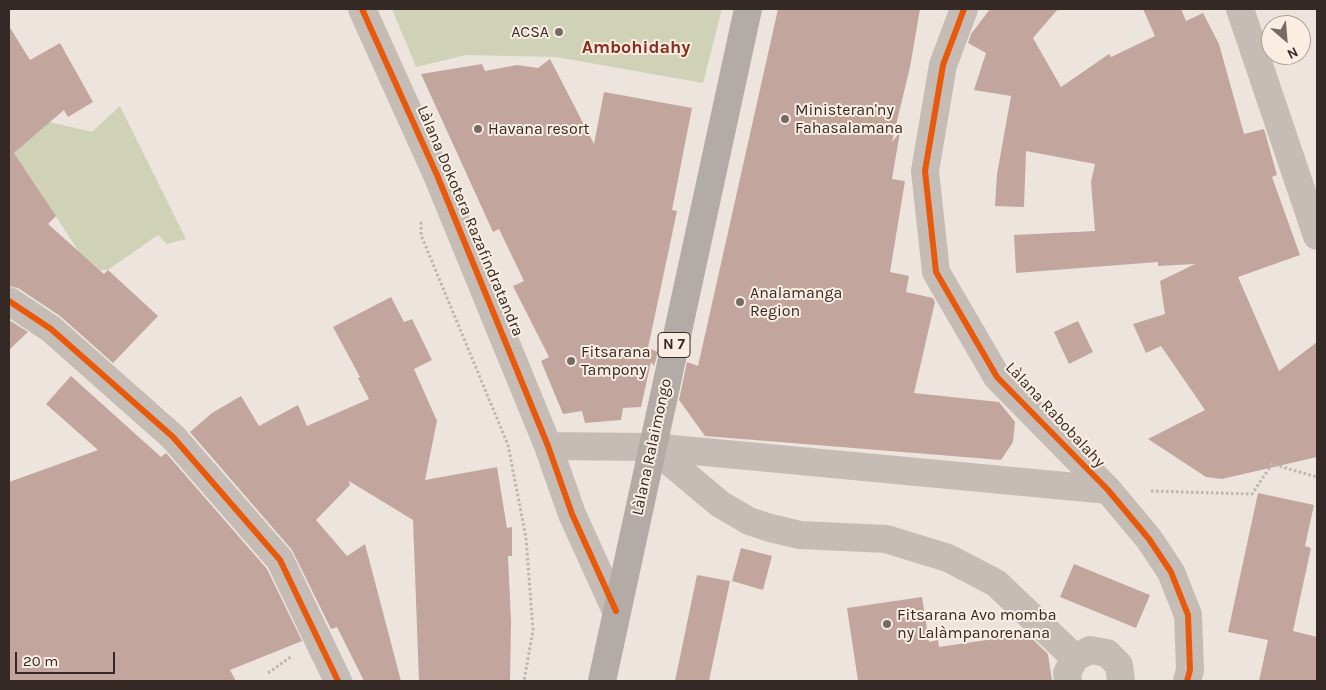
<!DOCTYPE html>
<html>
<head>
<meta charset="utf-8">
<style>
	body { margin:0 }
	#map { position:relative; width:1326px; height:690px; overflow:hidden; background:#ede5dd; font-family:Karla,sans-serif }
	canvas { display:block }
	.frame { position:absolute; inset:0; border:10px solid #352925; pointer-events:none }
	.north { position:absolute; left:1261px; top:15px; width:50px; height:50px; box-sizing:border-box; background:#faeee3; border:1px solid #ab9f97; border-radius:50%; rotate:153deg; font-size:14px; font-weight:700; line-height:20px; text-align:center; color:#352925 }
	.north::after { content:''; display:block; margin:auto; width:18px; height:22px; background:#756b65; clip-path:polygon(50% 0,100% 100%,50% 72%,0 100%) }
	.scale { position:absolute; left:15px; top:652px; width:100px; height:22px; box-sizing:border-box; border:2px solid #352925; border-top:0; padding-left:6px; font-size:15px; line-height:18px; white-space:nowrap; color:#352925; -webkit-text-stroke:4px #faeee3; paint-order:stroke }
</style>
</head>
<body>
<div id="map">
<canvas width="1326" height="690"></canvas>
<div class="frame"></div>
<div class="north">N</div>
<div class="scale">20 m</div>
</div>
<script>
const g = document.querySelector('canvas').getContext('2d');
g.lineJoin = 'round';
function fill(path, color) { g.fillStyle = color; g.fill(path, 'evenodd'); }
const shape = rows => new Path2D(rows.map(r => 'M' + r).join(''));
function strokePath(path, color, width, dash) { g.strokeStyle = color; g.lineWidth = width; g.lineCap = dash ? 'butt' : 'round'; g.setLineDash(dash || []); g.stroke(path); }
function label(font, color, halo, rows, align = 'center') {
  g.font = font + ' Karla,sans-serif'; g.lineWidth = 4; g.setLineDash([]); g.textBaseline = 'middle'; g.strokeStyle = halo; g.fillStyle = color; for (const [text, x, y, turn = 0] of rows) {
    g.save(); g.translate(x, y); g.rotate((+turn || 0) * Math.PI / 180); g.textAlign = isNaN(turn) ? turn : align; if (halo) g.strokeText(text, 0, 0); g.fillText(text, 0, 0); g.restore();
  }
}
fill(shape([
	[392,9,722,9,703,83,556,57,466,55,416,67],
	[120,106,186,239,167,244,158,235,108,270,100,270,79,252,25,169,9,157,50,122,92,132]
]), '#cfd2b6');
fill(shape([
	[778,9,920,9,910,67,892,142,900,132,892,179,905,181,890,272,909,276,906,292,933,298,935,302,914,393,999,402,1015,422,1013,442,1001,460,705,436,679,400,687,362,698,366],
	[990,9,1058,9,1033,38,1061,87,1109,54,1111,57,1155,36,1143,9,1181,9,1186,21,1203,13,1219,44,1244,134,1264,129,1277,175,1272,177,1300,255,1238,277,1279,371,1317,342,1317,457,1222,479,1206,477,1148,439,1205,410,1161,346,1146,353,1133,324,1165,314,1160,281,1195,264,1158,266,1158,262,1016,273,1014,235,1095,231,1091,182,1095,164,1026,151,1024,207,995,206,997,174,1011,96,974,90,986,53,968,43,971,34],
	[9,26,30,60,60,43,93,102,68,117,64,110,14,153,56,216,48,224,104,274,108,270,158,316,113,363,60,316,18,288,9,286],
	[550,59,594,144,604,92,692,108,672,210,677,211,648,348,658,352,654,366,651,362,641,407,623,408,621,420,585,423,582,411,563,414,541,361,549,357,513,286,524,281,499,229,493,232,421,74,482,64,485,71,517,65,538,68],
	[391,297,404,322,412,319,432,360,414,369,437,421,425,480,497,467,507,528,512,527,512,556,508,556,511,621,510,681,419,681,413,520,349,481,350,485,316,520,347,556,365,544,401,681,364,681,337,627,331,629,292,550,190,432,212,413,241,396,259,426,298,405,307,426,369,399,358,378,360,377,333,327],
	[9,320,28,332,9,350],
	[1078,321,1093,352,1069,364,1054,332],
	[71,376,161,457,166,453,267,569,302,641,230,670,236,681,9,681,9,482,98,450,46,404],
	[1258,493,1314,505,1305,546,1311,548,1293,631,1317,637,1317,681,1259,681,1268,640,1228,632],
	[741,548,772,556,763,590,732,581],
	[1074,564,1150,595,1136,628,1060,597],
	[697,575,730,581,709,681,675,681],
	[922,597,929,642,938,640,939,647,1027,634,1048,654,1052,681,858,681,847,608]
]), '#c2a69e');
strokePath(shape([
	[421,222,421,235,508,445,526,538,533,630,524,681],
	[1151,491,1252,494,1272,464,1317,477],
	[268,673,292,656]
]), '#bdb5af', 3, [2.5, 2.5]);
strokePath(shape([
	[362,9,437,175,548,446,572,514,616,611],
	[964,9,943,65,925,171,936,272,997,377,1108,490,1149,539,1171,572,1188,615,1190,670,1187,681],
	[1240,9,1317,236],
	[9,301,51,329,173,437,280,560,338,681],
	[548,446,652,447,1108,490],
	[652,447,720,504,749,521,770,528,800,535,886,539,948,558,996,583,1075,658],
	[1068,681,1067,673,1075,658,1090,650,1107,653,1119,665,1121,681]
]), '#c5bcb6', 28);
strokePath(shape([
	[602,681,748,9]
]), '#b3aba6', 28);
strokePath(shape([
	[362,9,437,175,548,446,572,514,616,611],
	[964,9,943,65,925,171,936,272,997,377,1108,490,1149,539,1171,572,1188,615,1190,670,1187,681],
	[9,301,51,329,173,437,280,560,338,681]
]), '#e8590c', 6);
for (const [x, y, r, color] of [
	[559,32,5,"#756b65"],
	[785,119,5,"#756b65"],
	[478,129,5,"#756b65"],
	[740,302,5,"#756b65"],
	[571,361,5,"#756b65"],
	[887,624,5,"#756b65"]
]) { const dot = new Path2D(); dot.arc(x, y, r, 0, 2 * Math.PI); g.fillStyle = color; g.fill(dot); strokePath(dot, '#faeee3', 2); }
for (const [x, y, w] of [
	[674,345,32]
]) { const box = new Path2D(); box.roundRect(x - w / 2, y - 12.5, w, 25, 4); g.fillStyle = '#faeee3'; g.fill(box); strokePath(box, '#352925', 1); }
label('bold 15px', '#352925', null, [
	["N 7",674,345]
]);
label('16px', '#352925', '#faeee3', [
	["ACSA",549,32,"right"],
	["Ministeran'ny",795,110],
	["Fahasalamana",795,128],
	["Havana resort",488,129],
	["Analamanga",750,293],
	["Region",750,311],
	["Fitsarana",581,352],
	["Tampony",581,370],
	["Fitsarana Avo momba",897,615],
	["ny Lalàmpanorenana",897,633]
], 'left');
label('16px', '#352925', '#faeee3', [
	["Làlana Dokotera Razafindratandra",470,221,67],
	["Làlana Rabobalahy",1055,415,47],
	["Làlana Ralaimongo",652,447,-78]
]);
label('bold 18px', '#8a2c19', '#faeee3', [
	["Ambohidahy",636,48]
]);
</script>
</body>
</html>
